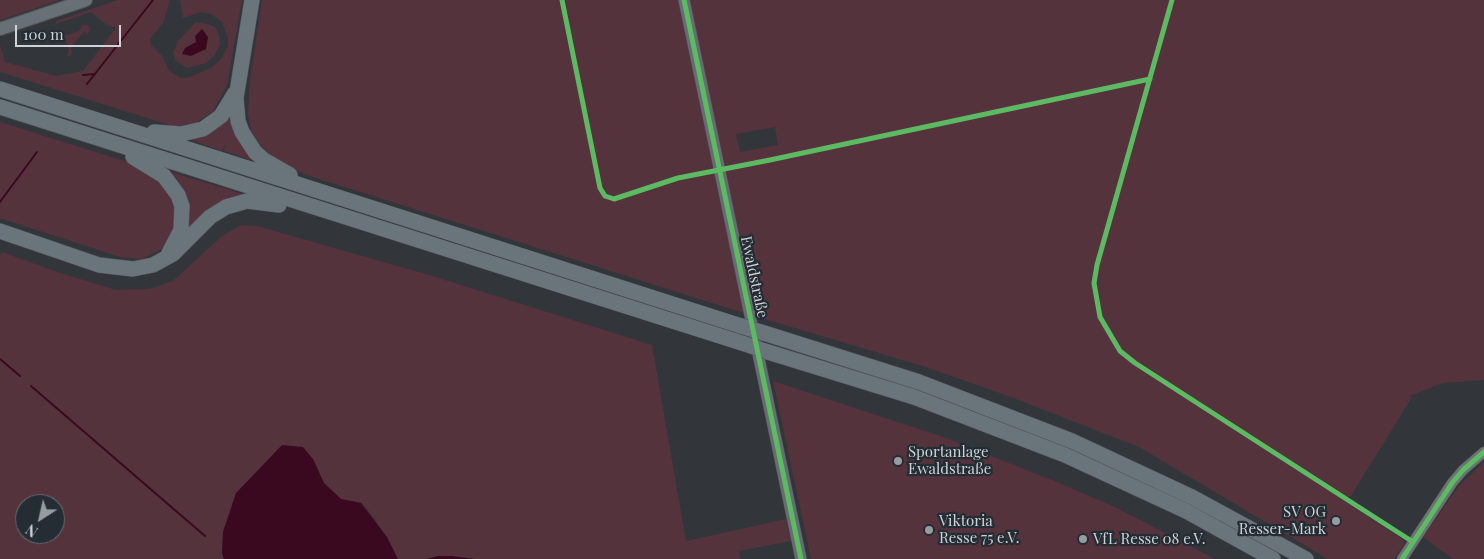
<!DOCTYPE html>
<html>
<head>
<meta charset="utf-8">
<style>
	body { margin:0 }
	#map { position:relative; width:1484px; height:559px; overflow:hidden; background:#32363a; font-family:"Playfair Display",serif }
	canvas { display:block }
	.north { position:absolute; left:15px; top:494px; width:50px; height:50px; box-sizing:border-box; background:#242d33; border:1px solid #686f75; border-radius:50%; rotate:215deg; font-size:14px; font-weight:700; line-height:20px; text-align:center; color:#ced3d7 }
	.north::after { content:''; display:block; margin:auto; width:18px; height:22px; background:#979ca0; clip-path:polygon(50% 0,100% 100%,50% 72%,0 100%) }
	.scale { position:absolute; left:15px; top:25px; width:106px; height:22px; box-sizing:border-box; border:2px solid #ced3d7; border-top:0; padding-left:6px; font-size:15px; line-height:18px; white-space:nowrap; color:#ced3d7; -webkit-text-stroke:4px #242d33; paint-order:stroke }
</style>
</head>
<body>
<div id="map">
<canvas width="1484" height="559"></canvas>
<div class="north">N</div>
<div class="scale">100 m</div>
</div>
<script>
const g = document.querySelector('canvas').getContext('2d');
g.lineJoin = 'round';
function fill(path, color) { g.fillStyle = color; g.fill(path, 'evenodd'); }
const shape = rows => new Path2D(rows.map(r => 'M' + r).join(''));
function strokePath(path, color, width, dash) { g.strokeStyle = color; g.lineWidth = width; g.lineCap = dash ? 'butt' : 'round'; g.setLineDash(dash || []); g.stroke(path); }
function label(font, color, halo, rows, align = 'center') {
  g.font = font + ' "Playfair Display",serif'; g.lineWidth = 4.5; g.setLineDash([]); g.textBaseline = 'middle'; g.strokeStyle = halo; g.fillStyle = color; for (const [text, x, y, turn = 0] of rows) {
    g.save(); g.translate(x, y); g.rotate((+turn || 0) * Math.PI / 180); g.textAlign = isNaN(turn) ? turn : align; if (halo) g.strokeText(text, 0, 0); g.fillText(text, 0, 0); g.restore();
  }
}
fill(shape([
	[0,0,60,0,0,20],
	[118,0,170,0,163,23,150,39,151,45,163,57,169,71,180,78,187,78,211,68,221,59,228,46,228,37,222,22,211,14,201,12,183,18,180,0,242,0,227,85,213,111,194,124,173,126,0,72,0,45,5,62,56,76,83,71,116,28,107,25,91,12,56,24,56,21],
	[262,0,1484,0,1484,380,1443,383,1410,396,1412,397,1351,496,1347,497,1302,470,1301,472,1402,539,1405,543,1394,559,1328,559,1139,447,1011,397,926,367,728,308,310,176,283,165,263,148,251,132,248,114,250,79],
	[775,127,778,145,740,152,736,134],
	[196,22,211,25,216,28,219,36,220,45,214,56,206,63,187,68,175,60,173,53,178,41],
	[83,25,88,25,90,30,86,36,85,30,71,48,72,55,67,57,69,50,64,36,79,31],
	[231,108,263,164,224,151,225,144,222,151,185,138],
	[0,122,143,167,167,185,175,205,174,232,169,241,160,250,141,259,120,257,0,218],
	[164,170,216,186,214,193,217,186,252,197,183,233],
	[241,225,257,226,429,275,652,345,686,541,786,519,791,541,739,551,740,559,475,559,438,556,427,559,398,559,374,518,362,503,341,499,324,483,313,459,267,462,236,493,223,532,222,553,224,559,0,559,0,255,2,252,60,273,116,290,149,289,173,281,222,236],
	[25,504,55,504,55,534,25,534],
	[773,381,946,438,1064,485,1117,508,1215,559,811,559],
	[1484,462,1484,559,1453,559,1423,537,1459,486]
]), '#55333d');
fill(shape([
	[202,29,208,37,206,49,191,56,182,54,185,48,196,42,195,36],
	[282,445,303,447,313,459,324,483,341,499,361,503,387,537,398,559,224,559,222,553,223,532,236,493],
	[438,556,452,556,475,559,427,559]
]), '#3a091f');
strokePath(shape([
	[83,75,95,74],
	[87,84,153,0],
	[0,202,37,152],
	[0,359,20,376],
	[31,386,205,536]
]), '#3a091f', 2);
const tertiary = shape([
	[1402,559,1452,483,1463,470,1484,452]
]);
const secondary = shape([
	[684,0,801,559]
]);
const primary = shape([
	[0,29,86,0]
]);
const motorway = shape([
	[252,0,236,98,238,121,242,132,255,152,264,160,290,175],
	[0,89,741,326],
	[0,107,745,344],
	[154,132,181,134,203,129,221,116,235,93],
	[133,157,164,176,178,195,182,206,181,230,169,253],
	[0,231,99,265,133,269,153,265,173,254,210,217,226,207,247,201,279,205],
	[764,333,919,382,1072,441,1192,497,1306,559],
	[768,352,914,397,1065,455,1186,511,1273,559]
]);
strokePath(tertiary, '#515458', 11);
strokePath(secondary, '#515458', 12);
strokePath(primary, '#515458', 14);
strokePath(motorway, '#515458', 16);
strokePath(tertiary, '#6e7275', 10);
strokePath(secondary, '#666c71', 11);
strokePath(primary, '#686f76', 12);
strokePath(motorway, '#69747b', 15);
const motorwayBridge = shape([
	[741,326,764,333],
	[745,344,768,352]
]);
strokePath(motorwayBridge, '#515458', 16, []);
strokePath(motorwayBridge, '#69747b', 15);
strokePath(shape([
	[562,0,600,188,605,196,614,199,678,178,770,160,1150,79],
	[684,0,801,559],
	[1172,0,1097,265,1094,283,1100,317,1120,351,1135,363,1413,542],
	[1402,559,1452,483,1463,470,1484,452]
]), '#5cba63', 5);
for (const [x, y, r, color] of [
	[898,461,5,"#979ca0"],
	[1336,521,5,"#979ca0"],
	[929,530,5,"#979ca0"],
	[1083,539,5,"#979ca0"]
]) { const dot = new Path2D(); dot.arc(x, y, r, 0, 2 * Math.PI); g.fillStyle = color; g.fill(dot); strokePath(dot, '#242d33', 2); }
label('15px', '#ced3d7', '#242d33', [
	["Ewaldstraße",754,277,78]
]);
label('15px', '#ced3d7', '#242d33', [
	["Sportanlage",908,452],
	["Ewaldstraße",908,469],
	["SV OG",1326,512,"right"],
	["Resser-Mark",1326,529,"right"],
	["Viktoria",939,521],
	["Resse 75 e.V.",939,538],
	["VfL Resse 08 e.V.",1093,539]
], 'left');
</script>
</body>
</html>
